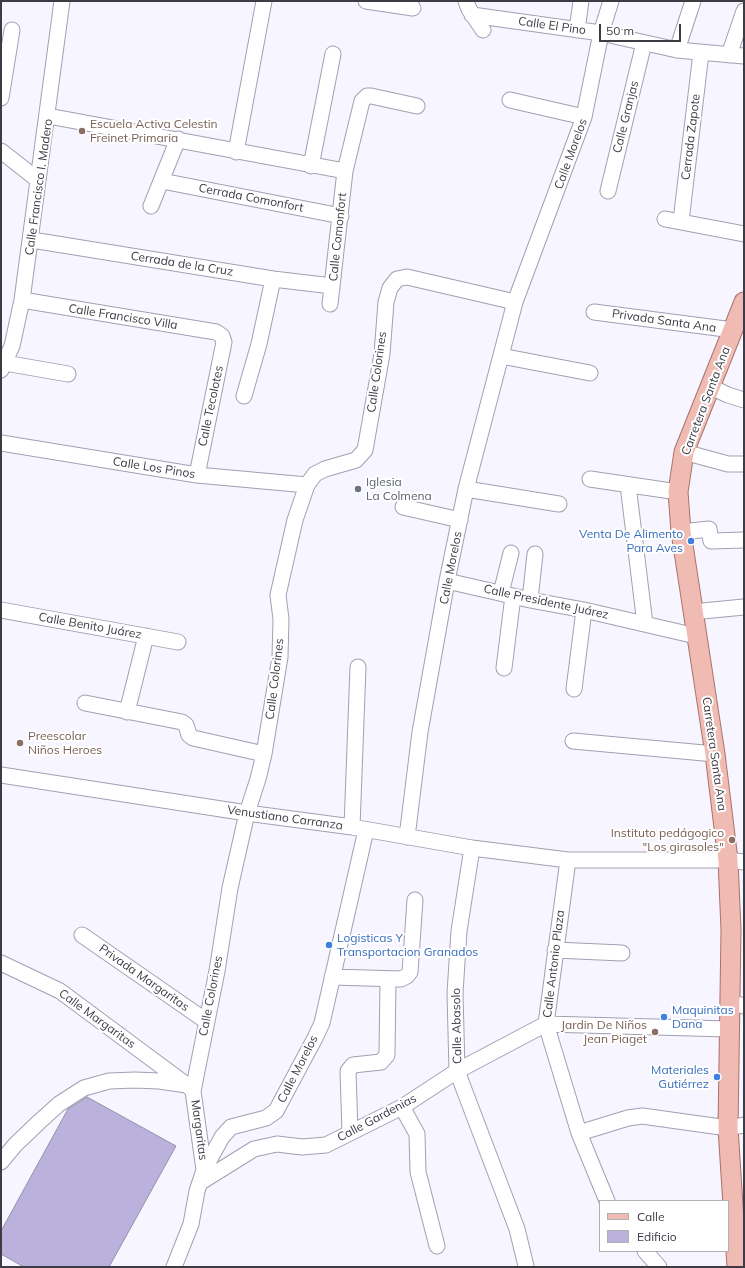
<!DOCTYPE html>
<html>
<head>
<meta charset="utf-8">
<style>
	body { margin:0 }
	#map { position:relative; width:745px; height:1268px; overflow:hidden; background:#f7f5ff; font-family:Mulish,sans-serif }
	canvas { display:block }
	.frame { position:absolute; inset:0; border:2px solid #3d3b44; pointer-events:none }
	.legend { position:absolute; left:599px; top:1200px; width:130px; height:52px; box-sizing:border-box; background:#fff; border:1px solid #b1b1b4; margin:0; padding:5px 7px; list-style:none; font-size:12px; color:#3d3b44 }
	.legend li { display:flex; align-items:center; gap:8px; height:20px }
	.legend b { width:20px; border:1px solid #b1b1b4 }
	.scale { position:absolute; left:599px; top:24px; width:82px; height:18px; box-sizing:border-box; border:2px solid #3d3b44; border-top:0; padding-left:5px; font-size:12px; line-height:14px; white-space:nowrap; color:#3d3b44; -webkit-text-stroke:3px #fff; paint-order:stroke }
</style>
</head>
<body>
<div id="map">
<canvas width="745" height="1268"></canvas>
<div class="frame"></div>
<ul class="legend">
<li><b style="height:5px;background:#efbbb2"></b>Calle</li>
<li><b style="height:11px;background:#bab1dd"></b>Edificio</li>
</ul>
<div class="scale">50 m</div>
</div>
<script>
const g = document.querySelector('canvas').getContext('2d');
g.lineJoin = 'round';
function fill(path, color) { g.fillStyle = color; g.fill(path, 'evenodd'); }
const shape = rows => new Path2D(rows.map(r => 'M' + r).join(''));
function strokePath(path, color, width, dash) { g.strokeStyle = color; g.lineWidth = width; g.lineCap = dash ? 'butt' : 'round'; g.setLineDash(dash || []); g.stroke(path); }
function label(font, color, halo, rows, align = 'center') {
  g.font = font + ' Mulish,sans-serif'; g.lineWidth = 4; g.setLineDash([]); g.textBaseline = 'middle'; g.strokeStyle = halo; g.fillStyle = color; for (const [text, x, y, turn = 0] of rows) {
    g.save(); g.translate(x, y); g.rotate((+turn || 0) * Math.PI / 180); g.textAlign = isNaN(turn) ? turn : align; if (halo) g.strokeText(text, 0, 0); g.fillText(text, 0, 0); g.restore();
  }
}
const building = shape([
	[87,1097,176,1146,109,1267,24,1267,1,1254,1,1231,68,1109,87,1097]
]);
fill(building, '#bab1dd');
strokePath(building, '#9591a6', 1);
const minor = shape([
	[366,1,413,8],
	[466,1,469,9,483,30],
	[472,15,601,33,677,50,744,56],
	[577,30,581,1],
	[677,50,693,1],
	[729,55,744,11],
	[1,98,12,30],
	[510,100,584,117],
	[48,116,345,171],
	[1,151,38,180],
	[236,152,264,1],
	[311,166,333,54],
	[162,181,341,216],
	[608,191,644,43],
	[151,206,178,139],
	[665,219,744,234],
	[681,221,701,53],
	[32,240,273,279,332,286],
	[22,300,216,332,222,336,224,342,197,475],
	[330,304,345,171,362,101,367,96,371,96,417,106],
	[594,312,733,330],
	[501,356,590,373],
	[5,363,68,374],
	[1,370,12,346,22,300,62,1],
	[711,387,728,395,744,400],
	[244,396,259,344,273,279],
	[1,443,197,475,307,485],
	[684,452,728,464,744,464],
	[590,479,678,492],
	[628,485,645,624],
	[466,489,559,504],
	[403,507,460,520],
	[681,532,709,529,711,541,744,540],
	[447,581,530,600,584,610,696,636],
	[501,593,511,553],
	[530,600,535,554],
	[1,610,178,642],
	[692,612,744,607],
	[504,668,513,596],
	[574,689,584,610],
	[85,703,182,722,186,725,189,735,193,738,264,754],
	[127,712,146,636],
	[573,741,715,754],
	[1,775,247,813,352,827,472,848,568,860,728,860,744,862],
	[352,827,358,667],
	[407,837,420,732,447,581,466,489,515,302,584,117,601,33,611,1],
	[472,848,459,931,455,993,457,1071,517,1229,526,1266],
	[568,860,546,1024,579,1133,607,1201],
	[82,935,206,1021],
	[555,950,622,953],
	[1,963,60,991,184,1083],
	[332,977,401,979,407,976,410,972,415,900],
	[729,1002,744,1006],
	[402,1107,417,1134,418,1172,437,1246],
	[350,1133,348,1071,353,1065,381,1062,387,1055,388,979],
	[579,1133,628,1118,642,1116,728,1128,744,1125],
	[1,1162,15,1145,39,1122,59,1104,84,1088,109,1081,135,1080,159,1081,187,1085,193,1091],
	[204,1170,193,1091,217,971,230,888,247,813,258,779,264,754,280,657,281,619,278,595,295,520,307,485,315,474,325,469,356,460,365,450,382,354,386,302,390,288,397,279,407,277,515,302],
	[201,1182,254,1149,277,1144,302,1147,326,1145,402,1107,457,1071,546,1024,728,1029],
	[645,1251,659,1267],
	[174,1267,191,1224,197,1191,204,1170,222,1137,231,1127,266,1118,276,1111,315,1038,322,1023,366,830]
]);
const major = shape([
	[737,1267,728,1128,731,930,728,860,715,754,681,532,678,492,684,452,744,302]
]);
strokePath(minor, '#a39fb4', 17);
strokePath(major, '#aa716a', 21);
strokePath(minor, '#fff', 15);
strokePath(major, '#efbbb2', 19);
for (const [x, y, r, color] of [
	[82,131,4,"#8d6e63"],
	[358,489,4,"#6b7280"],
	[691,541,4,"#3f7fe0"],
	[20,743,4,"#8d6e63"],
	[732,840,4,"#8d6e63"],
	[329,945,4,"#3f7fe0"],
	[664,1017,4,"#3f7fe0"],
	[655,1032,4,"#8d6e63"],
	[717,1077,4,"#3f7fe0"]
]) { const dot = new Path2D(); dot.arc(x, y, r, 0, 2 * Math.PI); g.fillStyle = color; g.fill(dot); strokePath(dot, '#fff', 1.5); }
label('12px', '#3d3b44', '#fff', [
	["Calle El Pino",552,26,8],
	["Calle Granjas",626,117,-76],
	["Cerrada Zapote",691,137,-83],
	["Calle Morelos",571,154,-70],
	["Calle Francisco I. Madero",39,187,-82],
	["Cerrada Comonfort",251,198,11],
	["Calle Comonfort",338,237,-84],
	["Cerrada de la Cruz",182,264,9],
	["Calle Francisco Villa",123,317,9],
	["Privada Santa Ana",664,321,8],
	["Calle Colorines",377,372,-82],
	["Carretera Santa Ana",706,401,-69],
	["Calle Tecolotes",211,406,-78],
	["Calle Los Pinos",154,468,9],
	["Calle Morelos",451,568,-79],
	["Calle Presidente Juárez",546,602,12],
	["Calle Benito Juárez",90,626,10],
	["Calle Colorines",275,679,-83],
	["Carretera Santa Ana",714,754,82],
	["Venustiano Carranza",285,818,8],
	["Calle Antonio Plaza",554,964,-83],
	["Privada Margaritas",144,978,35],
	["Calle Colorines",211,996,-79],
	["Calle Margaritas",97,1019,36],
	["Calle Abasolo",457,1026,-91],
	["Calle Morelos",298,1069,-63],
	["Calle Gardenias",377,1118,-28],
	["Margaritas",199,1130,82]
]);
label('12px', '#785e54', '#fff', [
	["Escuela Activa Celestin",90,124],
	["Freinet Primaria",90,138],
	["Preescolar",28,736],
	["Niños Heroes",28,750],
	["Instituto pedágogico",724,833,"right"],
	["\"Los girasoles\"",724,847,"right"],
	["Jardin De Niños",647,1025,"right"],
	["Jean Piaget",647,1039,"right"]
], 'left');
label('12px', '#5b616d', '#fff', [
	["Iglesia",366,482],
	["La Colmena",366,496]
], 'left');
label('12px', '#366cbe', '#fff', [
	["Venta De Alimento",683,534],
	["Para Aves",683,548],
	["Logisticas Y",337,938,"left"],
	["Transportacion Granados",337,952,"left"],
	["Maquinitas",672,1010,"left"],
	["Dana",672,1024,"left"],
	["Materiales",709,1070],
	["Gutiérrez",709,1084]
], 'right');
</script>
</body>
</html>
